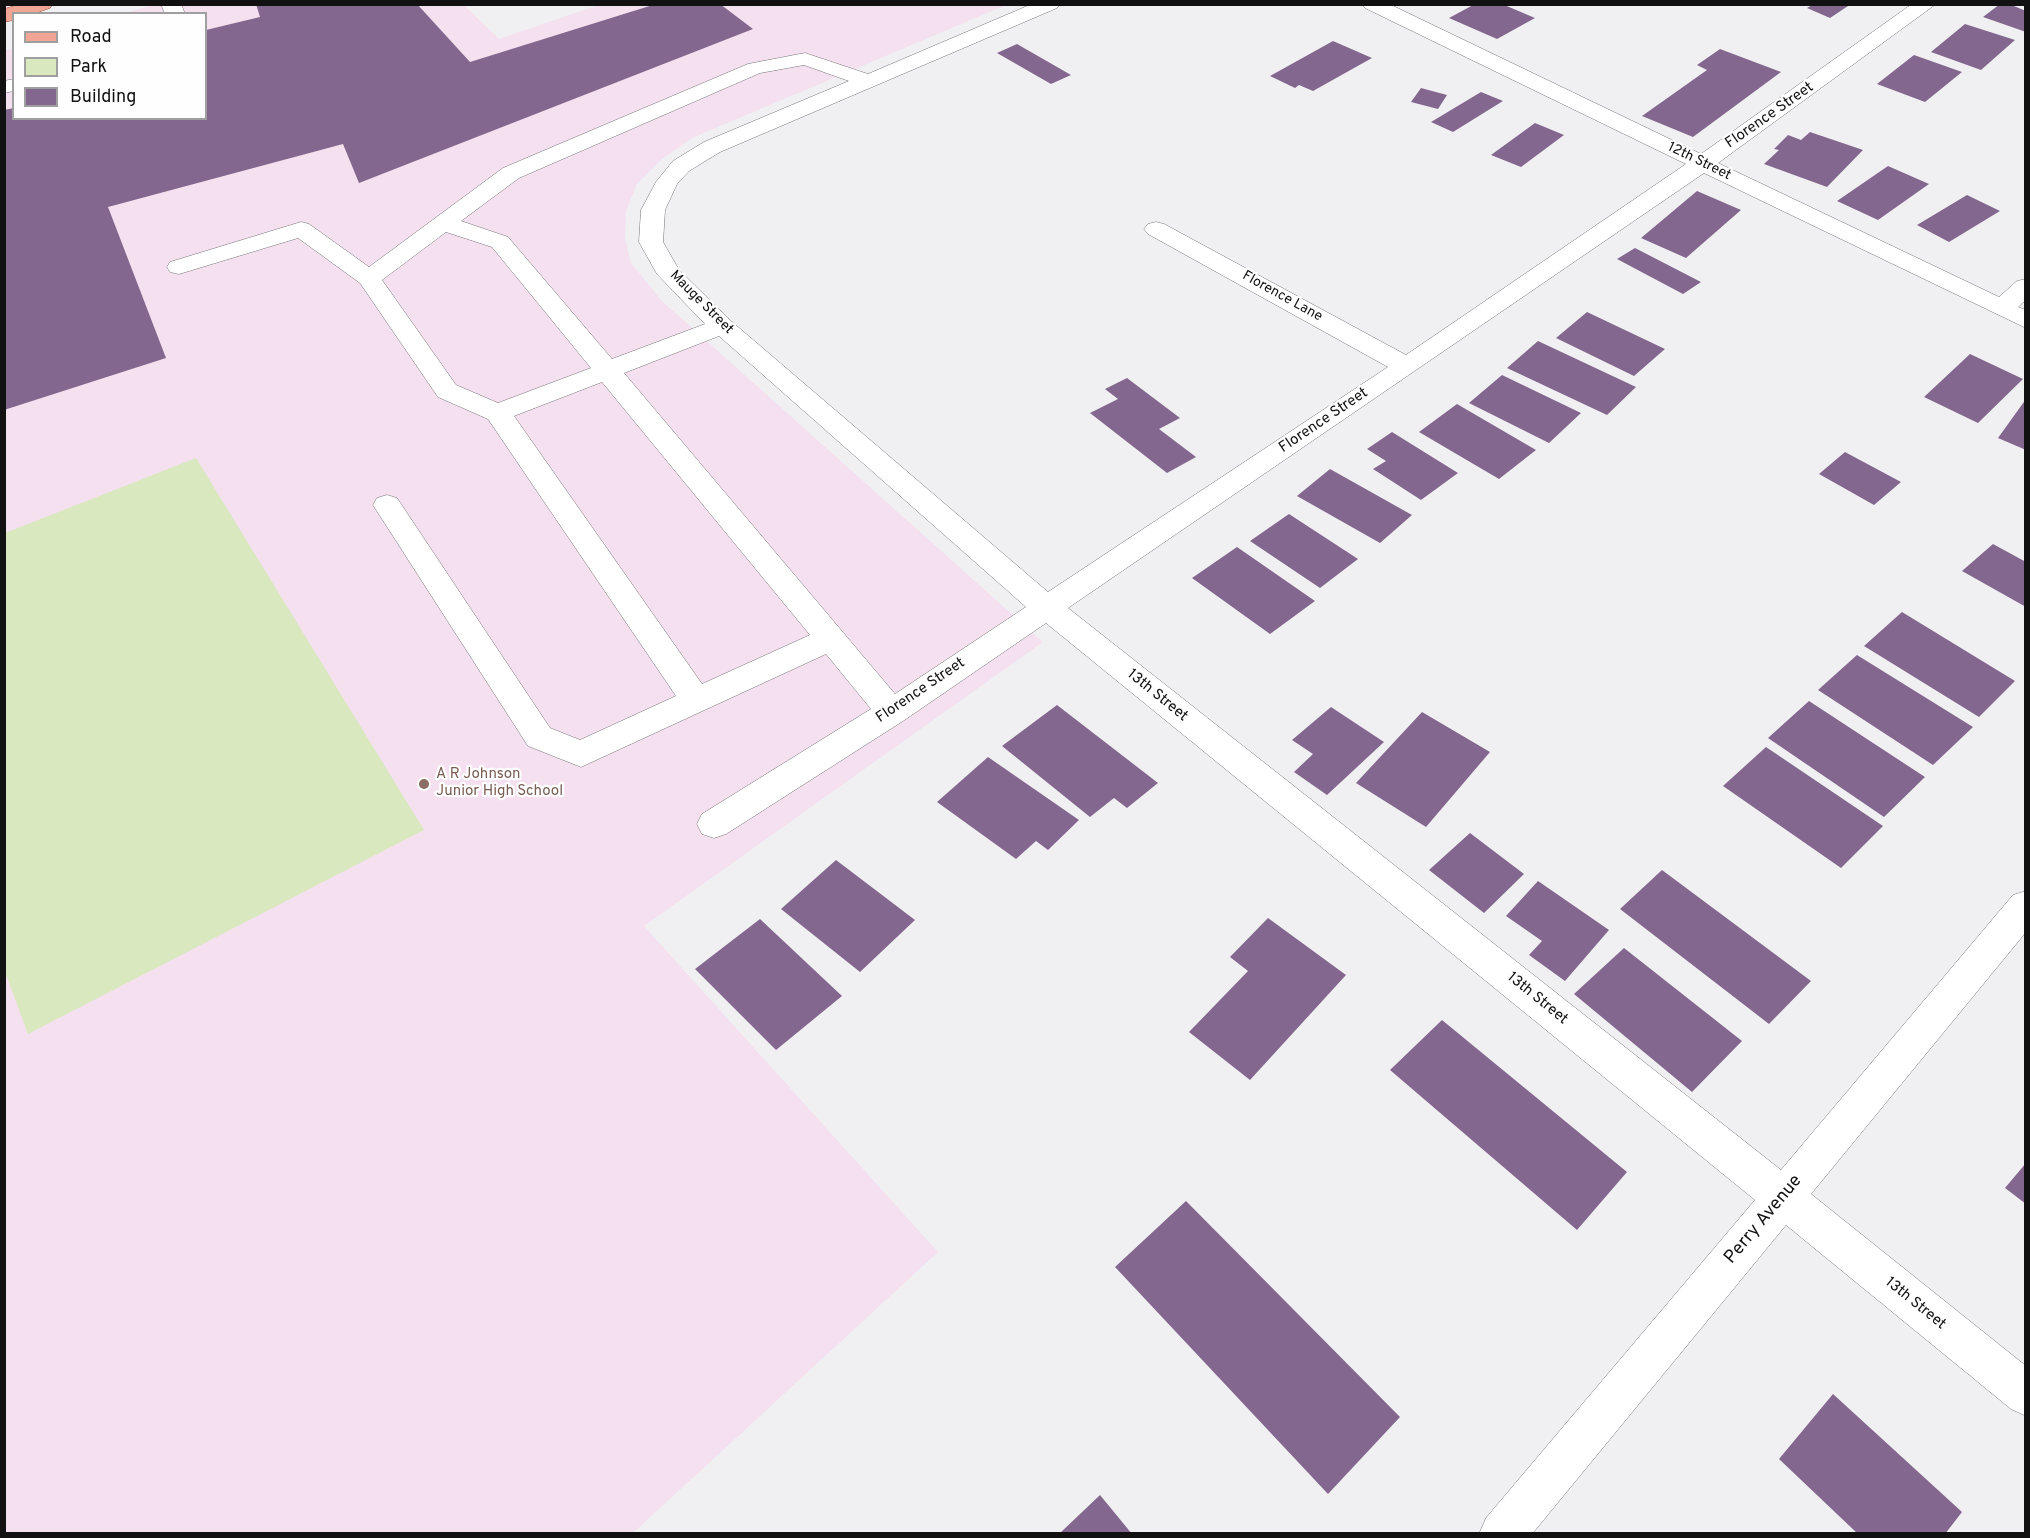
<!DOCTYPE html>
<html>
<head>
<meta charset="utf-8">
<style>
	body { margin:0 }
	#map { position:relative; width:2030px; height:1538px; overflow:hidden; background:#f0f0f3; font-family:Overpass,sans-serif }
	canvas { display:block }
	.frame { position:absolute; inset:0; border:6px solid #111112; pointer-events:none }
	.legend { position:absolute; left:12px; top:12px; width:195px; height:108px; box-sizing:border-box; background:#fefeff; border:2px solid #9f9fa0; margin:0; padding:8px 10px; list-style:none; font-size:18px; color:#111112 }
	.legend li { display:flex; align-items:center; gap:12px; height:30px }
	.legend b { width:30px; border:2px solid #9f9fa0 }
</style>
</head>
<body>
<div id="map">
<canvas width="2030" height="1538"></canvas>
<div class="frame"></div>
<ul class="legend">
<li><b style="height:8px;background:#f1a594"></b>Road</li>
<li><b style="height:16px;background:#dae8c0"></b>Park</li>
<li><b style="height:16px;background:#84678e"></b>Building</li>
</ul>
</div>
<script>
const g = document.querySelector('canvas').getContext('2d');
g.lineJoin = 'round';
function fill(path, color) { g.fillStyle = color; g.fill(path, 'evenodd'); }
const shape = rows => new Path2D(rows.map(r => 'M' + r).join(''));
function strokePath(path, color, width, dash) { g.strokeStyle = color; g.lineWidth = width; g.lineCap = dash ? 'butt' : 'round'; g.setLineDash(dash || []); g.stroke(path); }
function label(font, color, halo, rows, align = 'center') {
  g.font = font + ' Overpass,sans-serif'; g.lineWidth = 4.5; g.setLineDash([]); g.textBaseline = 'middle'; g.strokeStyle = halo; g.fillStyle = color; for (const [text, x, y, turn = 0] of rows) {
    g.save(); g.translate(x, y); g.rotate((+turn || 0) * Math.PI / 180); g.textAlign = isNaN(turn) ? turn : align; if (halo) g.strokeText(text, 0, 0); g.fillText(text, 0, 0); g.restore();
  }
}
fill(shape([
	[156,4,464,5,499,39,599,5,1006,5,692,138,661,160,637,184,626,211,625,238,631,263,662,301,1043,642,644,926,938,1252,633,1533,5,1534,5,50,13,48,14,118,206,118,206,14,126,13]
]), '#f4e0ef');
fill(shape([
	[196,458,424,830,28,1034,5,972,5,533]
]), '#dae8c0');
fill(shape([
	[256,4,417,4,470,62,656,4,720,4,753,29,359,183,343,144,108,207,166,358,4,410,4,110,14,108,14,118,206,118,206,30,260,17],
	[1475,4,1502,4,1535,18,1497,39,1449,18],
	[1814,4,1851,4,1830,18,1807,8],
	[2000,4,2009,4,2026,11,2026,32,1983,17],
	[1965,24,2015,40,1981,70,1931,52],
	[1333,41,1372,58,1313,91,1299,85,1295,88,1270,76],
	[1017,44,1071,75,1051,84,997,53],
	[1720,49,1781,72,1693,137,1642,116,1707,70,1697,65],
	[1914,55,1962,72,1925,102,1877,84],
	[1421,88,1447,95,1438,109,1411,102],
	[1481,92,1503,101,1453,132,1431,122],
	[1535,123,1564,135,1521,167,1491,155],
	[1810,132,1863,150,1827,187,1764,164,1779,150,1774,149,1788,135,1801,140],
	[1888,166,1929,184,1878,220,1837,201],
	[1697,191,1741,210,1686,258,1641,238],
	[1967,195,2000,211,1949,242,1917,225],
	[1635,248,1701,282,1683,294,1617,259],
	[1587,312,1665,349,1634,376,1556,338],
	[1538,341,1636,387,1607,415,1507,368],
	[1970,354,2023,379,1978,423,1924,397],
	[1502,375,1581,413,1549,443,1469,403],
	[1127,378,1180,418,1159,429,1196,457,1167,473,1090,413,1118,399,1105,389],
	[2026,399,2026,450,1998,438],
	[1457,404,1536,450,1499,479,1419,432],
	[1392,432,1458,473,1421,500,1373,469,1386,461,1367,449],
	[1845,452,1901,482,1874,505,1819,474],
	[1330,469,1412,515,1380,543,1297,496],
	[1289,514,1358,559,1320,588,1250,541],
	[1993,544,2026,562,2026,607,1962,571],
	[1237,547,1315,601,1270,634,1192,578],
	[1902,612,2015,681,1979,717,1864,646],
	[1857,655,1973,727,1933,765,1818,690],
	[1809,701,1925,777,1884,817,1768,738],
	[1057,705,1158,783,1127,808,1114,798,1090,817,1002,746],
	[1331,707,1384,742,1327,795,1294,772,1313,754,1292,740],
	[1422,712,1490,752,1426,827,1356,783],
	[1766,747,1883,826,1841,868,1723,786],
	[988,757,1079,820,1048,850,1036,841,1016,859,937,802],
	[1470,833,1524,874,1484,913,1429,870],
	[836,860,915,920,860,972,781,909],
	[1662,870,1811,981,1769,1024,1620,909],
	[1538,881,1609,930,1565,981,1529,955,1542,941,1506,916],
	[1268,918,1346,975,1250,1080,1189,1032,1248,971,1230,957],
	[760,919,842,996,776,1050,695,969],
	[1624,948,1742,1041,1692,1092,1574,994],
	[1442,1020,1627,1172,1577,1230,1390,1070],
	[2026,1163,2026,1204,2005,1188],
	[1186,1201,1400,1417,1328,1494,1115,1267],
	[1833,1394,1962,1512,1945,1534,1858,1534,1779,1459],
	[1100,1495,1132,1534,1059,1534]
]), '#84678e');
const minor = shape([
	[161,4,181,4,185,14,165,14,161,4],
	[1032,4,1060,4,1057,8,720,152,689,171,677,184,665,210,663,242,679,270,731,321,1048,592,1388,367,1148,234,1144,229,1148,224,1156,222,1164,224,1406,355,1686,164,1365,8,1362,4,1389,4,1701,154,1912,4,1936,4,1718,163,1999,297,2017,281,2026,279,2026,300,2018,307,2026,310,2026,328,1704,173,1068,608,1781,1170,2013,895,2026,891,2026,932,1811,1194,2026,1366,2026,1416,2011,1409,1786,1225,1532,1534,1479,1534,1486,1518,1755,1200,1046,623,903,721,726,834,714,838,702,834,697,824,702,814,871,709,826,654,581,767,528,746,373,505,377,498,387,495,397,498,550,728,580,740,676,696,488,419,438,397,360,283,298,238,179,274,170,272,167,267,170,262,301,222,309,224,369,267,503,168,748,64,805,53,868,74,1032,4],
	[804,65,849,81,704,142,673,161,656,182,641,210,639,242,657,274,705,324,612,359,508,237,461,221,519,178,760,73,804,65],
	[446,232,492,247,591,368,498,403,456,385,382,280,446,232],
	[719,336,1026,607,895,694,624,373,719,336],
	[602,382,810,635,702,684,514,416,602,382],
	[14,79,14,91,4,93,4,81,14,79]
]);
const major = shape([
	[21,4,53,4,50,8,33,14,14,14,14,20,4,22,4,9,21,4]
]);
strokePath(minor, '#757577', 1);
strokePath(major, '#9c4a38', 1);
fill(minor, '#fff');
fill(major, '#f1a594');
for (const [x, y, r, color] of [
	[424,784,6,"#8d6e63"]
]) { const dot = new Path2D(); dot.arc(x, y, r, 0, 2 * Math.PI); g.fillStyle = color; g.fill(dot); strokePath(dot, '#fefeff', 2); }
label('14px', '#111112', '#fefeff', [
	["12th Street",1699,162,26],
	["Florence Lane",1282,297,29],
	["Mauge Street",701,303,45]
]);
label('15px', '#111112', '#fefeff', [
	["Florence Street",1770,116,-35],
	["Florence Street",1324,421,-34],
	["Florence Street",921,691,-34],
	["13th Street",1157,696,39],
	["13th Street",1537,999,39],
	["13th Street",1915,1304,39]
]);
label('15px', '#785e54', '#fefeff', [
	["A R Johnson",436,775],
	["Junior High School",436,792]
], 'left');
label('18px', '#111112', '#fefeff', [
	["Perry Avenue",1764,1220,-50]
]);
</script>
</body>
</html>
